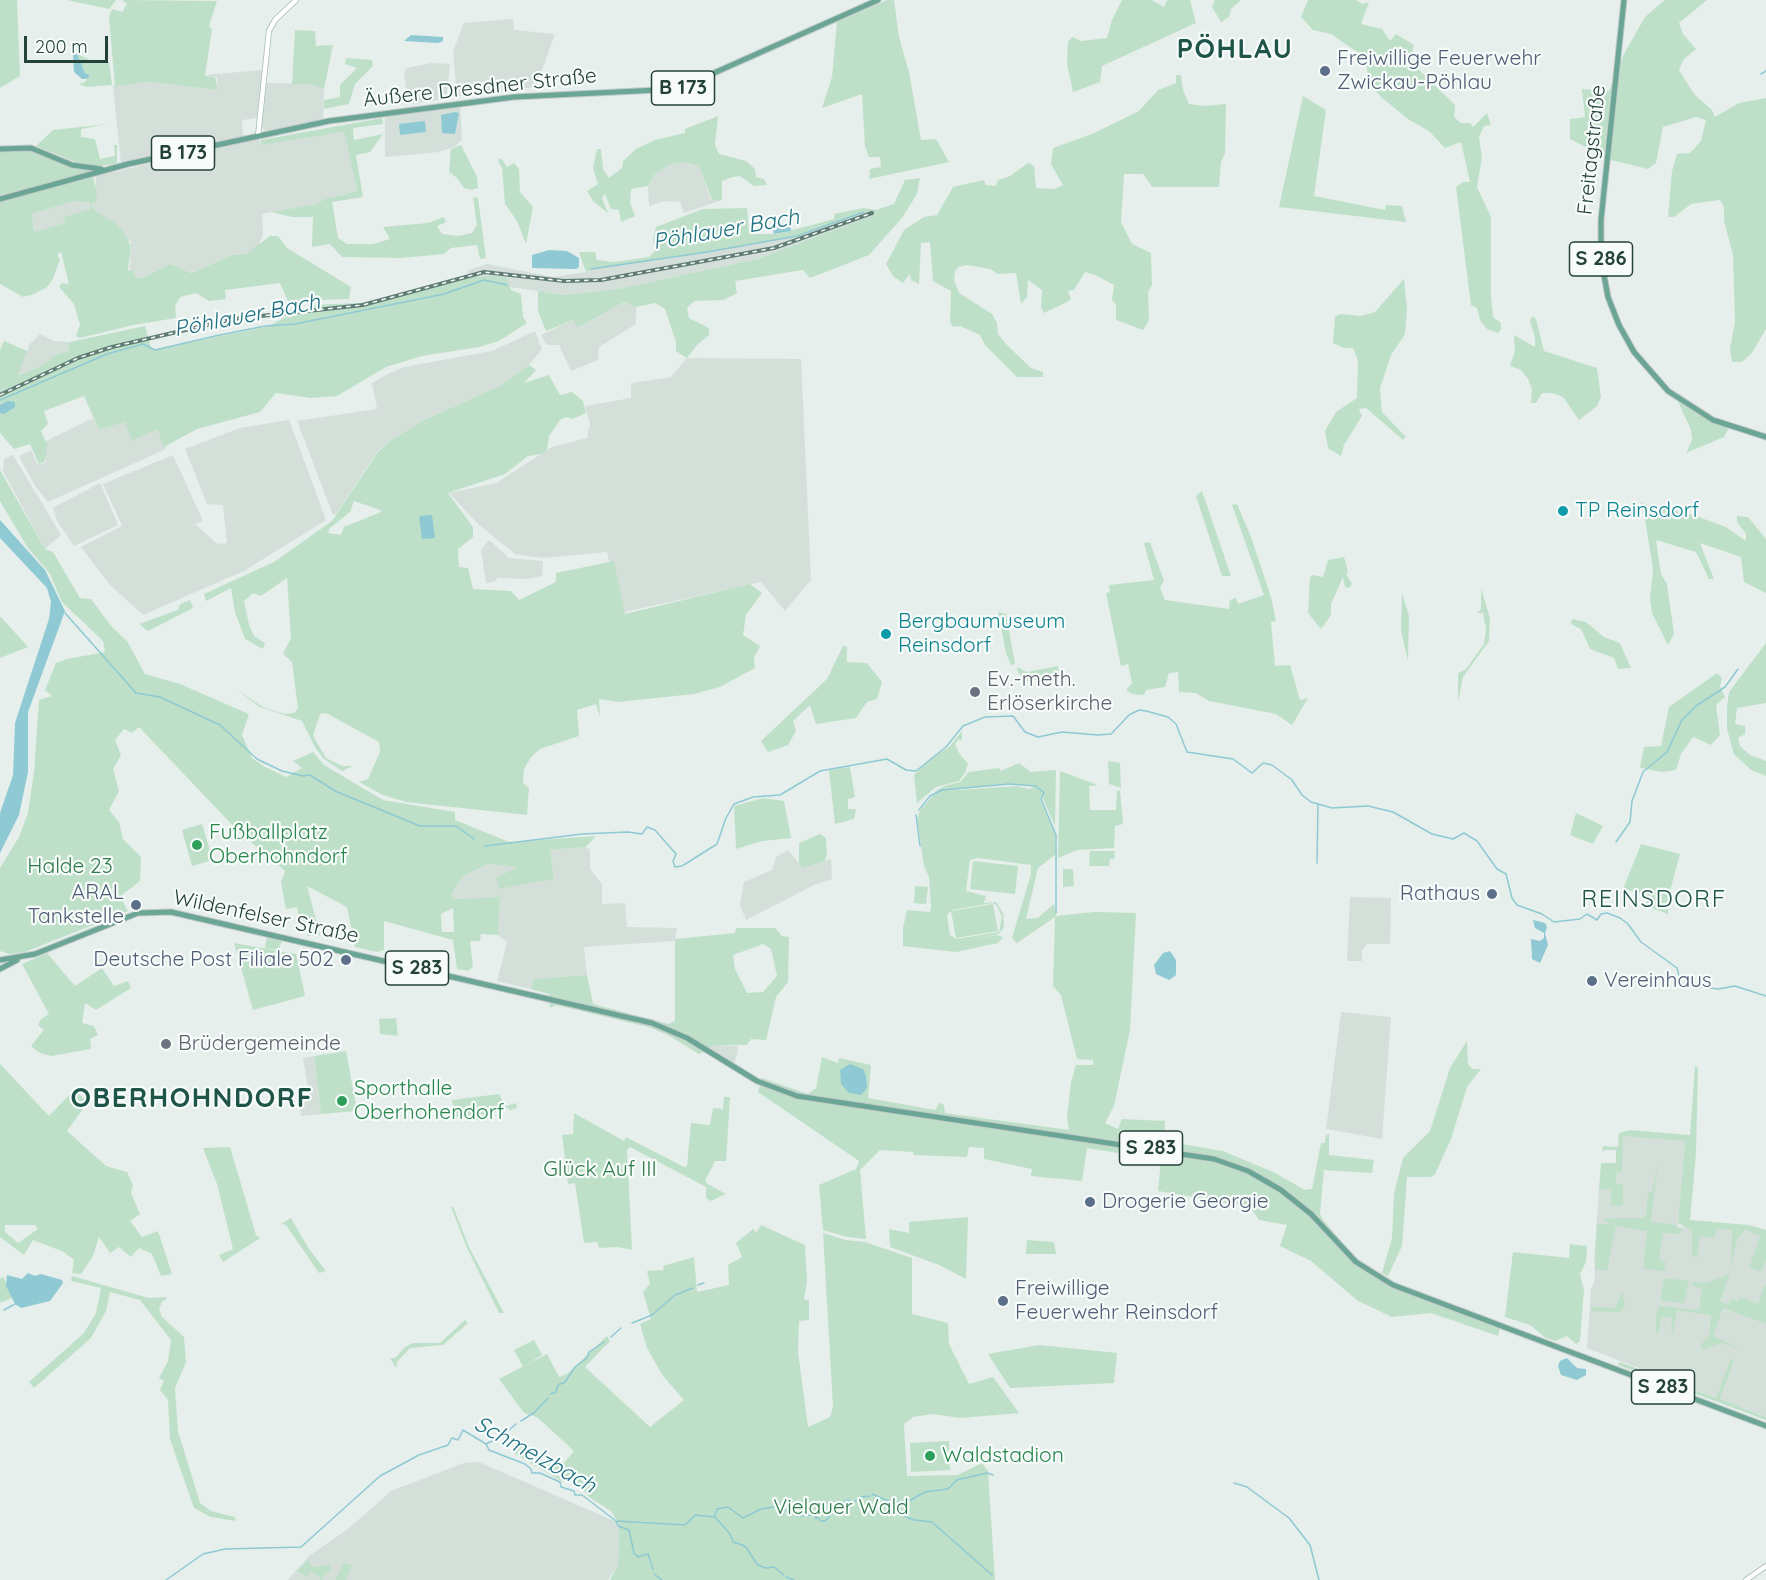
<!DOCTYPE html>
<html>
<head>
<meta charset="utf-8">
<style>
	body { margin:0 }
	#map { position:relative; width:1766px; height:1580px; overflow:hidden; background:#e6efeb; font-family:Quicksand,sans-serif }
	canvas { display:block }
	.scale { position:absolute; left:24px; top:36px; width:84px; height:27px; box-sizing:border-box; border:3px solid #24423a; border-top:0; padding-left:8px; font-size:18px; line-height:21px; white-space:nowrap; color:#24423a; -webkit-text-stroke:4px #f7fbf9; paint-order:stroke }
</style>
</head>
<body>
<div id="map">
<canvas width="1766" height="1580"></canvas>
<div class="scale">200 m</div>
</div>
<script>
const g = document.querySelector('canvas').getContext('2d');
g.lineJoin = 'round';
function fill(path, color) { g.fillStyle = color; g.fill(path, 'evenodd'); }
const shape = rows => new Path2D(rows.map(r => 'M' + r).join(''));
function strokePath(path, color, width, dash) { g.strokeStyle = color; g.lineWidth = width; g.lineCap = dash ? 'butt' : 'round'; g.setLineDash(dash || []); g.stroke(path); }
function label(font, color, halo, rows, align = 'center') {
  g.font = font + ' Quicksand,sans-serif'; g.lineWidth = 4.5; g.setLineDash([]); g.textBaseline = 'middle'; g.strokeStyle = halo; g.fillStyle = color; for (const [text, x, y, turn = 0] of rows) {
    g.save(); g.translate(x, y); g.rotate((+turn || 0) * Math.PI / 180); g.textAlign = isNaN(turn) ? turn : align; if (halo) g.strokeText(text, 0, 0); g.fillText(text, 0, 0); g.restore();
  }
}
fill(shape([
	[513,19,514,30,555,34,536,87,457,96,453,51,464,23],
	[431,63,450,64,446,99,408,104,404,73,407,68],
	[262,70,257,118,242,120,243,136,121,164,113,85,149,82,218,90,217,77,205,75],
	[264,83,309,84,324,89,323,120,266,131,260,126],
	[460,104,462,139,456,146,439,152,385,157,385,113],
	[344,132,357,191,324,199,317,204,262,214,263,235,257,248,246,254,232,255,190,273,170,264,141,278,134,277,130,268,131,241,128,241,124,233,95,211,91,202,95,202,96,176,259,139,261,144],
	[683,162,699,166,711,200,722,200,684,213,680,202,665,201,649,206,648,186,654,175,669,165],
	[74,201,89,201,91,209,64,217,65,223,34,233,32,214],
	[864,212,873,216,757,259,618,289,563,295,510,287,506,278,469,277,468,270,487,264,553,277,586,272,591,269,707,252,797,236],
	[624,302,636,307,636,324,599,347,598,360,571,371,559,345,547,345,541,335,573,320,579,328],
	[535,331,542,349,529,365,500,386,424,420,391,440,377,452,337,513,333,515,297,421,377,409,372,383,386,375,404,367,492,351],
	[40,334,54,341,70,342,68,351,55,355,39,367,17,375,30,344],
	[687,358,801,359,811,580,785,611,761,582,620,613,607,552,543,558,515,554,479,525,449,493,496,483,552,447,587,438,590,424,585,406,631,398,631,383,671,377],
	[93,418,99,430,125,422,157,429,166,449,48,502,35,486,19,456,31,450,38,465,46,462,46,441],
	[289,420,326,520,244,571,143,615,110,585,81,547,122,526,103,484,173,455,203,521,195,524,217,544,227,543,223,505,207,504,185,449,240,428],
	[13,455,61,535,45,549,3,471,4,459],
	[100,483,118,525,74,546,57,521,53,508],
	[489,540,509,558,543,561,542,576,527,579,498,578,494,582,486,583,481,550],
	[586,847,590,850,590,869,602,884,602,904,625,903,627,927,677,928,675,941,584,947,587,975,533,979,531,989,497,981,507,942,498,935,500,897,453,899,452,893,463,876,488,864,519,867,554,879,550,850],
	[788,850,803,868,831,859,832,879,814,885,746,920,740,905,744,882,772,870,776,857],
	[1350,897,1391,898,1390,944,1367,944,1362,950,1362,961,1347,961],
	[1341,1012,1391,1017,1382,1139,1326,1129],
	[716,1045,737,1046,738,1051,734,1065,709,1049],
	[314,1056,321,1114,301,1116,297,1089,308,1088,303,1058],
	[1620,1133,1685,1140,1678,1227,1745,1230,1766,1238,1766,1417,1587,1348,1591,1289,1595,1280,1594,1260,1599,1189,1612,1190,1611,1205,1623,1205,1616,1185],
	[479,1462,619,1523,618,1565,608,1580,288,1580,309,1556,348,1529,391,1491,464,1463]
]), '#d4dfda');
fill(shape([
	[0,0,17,0,20,76,0,88],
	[67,0,116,0,109,9],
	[122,0,217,1,209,26,212,29,205,76,215,77,218,90,149,82,115,86,109,17,112,9,122,12,127,4],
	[887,0,894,0,899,37,909,72,921,140,936,139,949,162,869,179,870,169,881,167,880,157,869,157,865,147,862,94,822,108,832,77,837,22],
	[1122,0,1152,0,1164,7,1167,0,1190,0,1196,23,1102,66,1100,82,1073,92,1067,64,1068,42,1072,37,1081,41,1107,38,1112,20],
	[1215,0,1241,0,1231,9,1229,17,1221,22,1212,7],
	[1308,0,1356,0,1362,4,1369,2,1361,24,1382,29,1390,41,1396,34,1414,45,1410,61,1455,105,1454,117,1461,123,1470,123,1473,127,1487,113,1491,125,1484,126,1479,137,1482,157,1477,187,1491,217,1491,296,1493,317,1501,323,1501,329,1498,333,1487,329,1480,320,1477,308,1471,305,1456,187,1463,182,1470,182,1461,142,1445,148,1429,131,1408,119,1381,97,1368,83,1367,67,1360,54,1331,34,1313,30,1301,17],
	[1665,0,1707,0,1679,23,1683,34,1696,49,1683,60,1679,70,1694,94,1712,110,1715,117,1739,103,1766,98,1766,329,1752,353,1742,362,1732,362,1730,349,1735,321,1733,255,1724,221,1724,207,1720,200,1691,204,1674,217,1668,217,1672,171,1677,154,1690,153,1701,141,1706,120,1696,117,1663,127,1656,163,1648,169,1611,160,1570,139,1570,119,1585,117,1582,89,1609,91,1624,54,1645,17],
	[295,30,315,31,316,46,333,45,324,89,309,84,292,85],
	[77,54,92,61,109,62,112,85,87,87,79,84,85,82,90,75,85,73],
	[346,58,372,60,373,66,355,84,349,104,324,109,324,100,340,97,340,85,357,68,345,64],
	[1176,75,1181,75,1183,90,1189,104,1204,106,1226,104,1225,153,1221,162,1219,187,1152,187,1143,174,1124,174,1121,222,1132,244,1151,253,1152,285,1148,292,1149,320,1143,330,1116,320,1116,304,1112,300,1114,285,1095,275,1085,272,1074,290,1068,291,1071,299,1067,302,1044,313,1041,307,1042,290,1028,280,1027,297,1021,304,1016,273,998,274,990,269,967,265,959,267,955,271,954,280,959,293,992,314,997,323,998,334,1006,344,1031,368,1043,372,1043,377,1017,377,985,345,980,335,960,326,953,327,950,321,951,291,933,281,930,242,921,243,919,284,911,280,910,274,903,283,893,276,886,264,904,230,924,217,937,215,953,187,984,180,986,185,996,186,998,180,1010,176,1028,163,1034,166,1036,188,1054,189,1063,185,1051,164,1053,148,1092,134,1139,111,1158,90,1176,83],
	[1303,96,1326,110,1314,196,1385,210,1386,205,1402,206,1406,222,1279,207],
	[718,116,715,145,719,154,746,161,755,169,756,177,764,179,767,185,754,186,740,176,733,177,722,181,722,200,712,200,699,166,683,162,669,165,654,175,648,186,631,189,630,203,635,216,621,222,619,210,611,209,605,194,602,198,608,213,593,201,587,191,598,184,593,168,597,149,601,149,603,169,609,178,622,168,623,161,636,149,655,140,685,133,685,129],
	[382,118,383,124,353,128,354,140,383,134,370,152,356,155,363,197,332,202,338,238,347,244,373,244,390,239,383,227,428,223,444,217,446,222,437,226,442,234,458,236,472,233,477,225,473,197,478,198,486,258,480,259,477,245,451,248,444,254,401,258,342,257,330,244,312,247,313,217,292,217,272,212,317,204,324,199,357,191,344,132,261,145,261,140],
	[108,124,81,129,81,137,95,139,100,159,115,156,114,145,117,145,117,164,88,167,36,146,53,130],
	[461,145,477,177,478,188,472,190,464,188,457,178,449,172,451,149],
	[27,149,89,171,89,173,0,195,0,151],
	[501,158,507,167,514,163,519,169,520,192,533,207,526,244,517,221,505,204,502,168,498,160],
	[93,177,97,192,96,202,91,203,95,211,117,224,124,233,131,246,128,270,134,271,134,277,142,278,170,264,191,273,232,255,246,254,270,236,278,236,287,248,351,287,349,299,288,301,280,283,225,290,226,299,209,301,196,293,180,297,175,306,176,318,133,325,80,338,76,336,80,325,74,304,59,287,62,283,69,284,61,252,57,255,60,259,53,279,47,287,34,294,23,297,0,284,0,202],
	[74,201,89,202,91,209,63,217,65,223,34,232,32,214],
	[920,178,917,194,902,218,869,255,810,278,803,270,735,281,737,293,724,300,694,301,687,308,689,318,709,328,709,335,697,345,687,358,676,351,676,342,665,309,655,303,636,307,624,302,578,328,573,320,546,331,538,311,538,291,563,295,618,289,757,259,872,216,864,212,797,236,707,252,591,269,586,272,579,252,595,252,597,260,614,262,649,257,656,250,653,240,656,227,703,209,747,208,749,234,778,234,834,219,834,214,863,208,876,210,894,204,905,180],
	[494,276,507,278,511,290,521,294,523,317,527,323,499,341,479,347,422,356,386,367,337,396,311,398,276,393,260,412,197,429,164,447,157,429,132,441,125,422,99,430,84,396,44,411,48,424,41,431,47,444,46,456,45,461,39,464,30,444,14,449,0,433,0,350,4,341,27,351,18,375,39,367,55,355,68,351,70,342,145,326,151,348,156,349,266,327,292,314,307,310,308,305,360,303,469,277],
	[1404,279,1407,309,1405,334,1391,355,1380,388,1382,412,1406,437,1403,440,1366,408,1359,409,1362,416,1344,445,1341,456,1328,448,1325,431,1336,412,1357,398,1358,360,1353,348,1344,348,1333,343,1335,317,1340,314,1361,316,1375,312],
	[1532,316,1536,319,1544,351,1597,368,1601,397,1597,406,1579,420,1563,397,1552,393,1542,393,1536,403,1531,403,1532,389,1528,379,1521,370,1510,366,1515,351,1514,335,1535,347,1535,337,1530,321],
	[529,365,536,370,524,383,549,375,560,395,572,392,583,401,586,413,573,419,566,417,560,420,549,436,547,450,542,454,528,456,505,474,448,493,473,527,473,537,458,549,459,567,468,568,473,589,511,591,519,600,556,582,556,573,614,561,625,614,750,584,762,593,746,615,743,635,760,646,754,658,755,668,720,687,694,694,618,702,599,699,600,717,596,704,577,710,579,736,540,749,531,757,524,769,523,783,529,788,527,815,406,802,383,795,359,782,368,779,380,752,379,742,326,713,320,714,313,736,326,758,342,766,353,766,342,771,324,759,316,749,302,721,260,707,236,689,263,707,284,714,294,713,298,708,292,662,283,654,291,638,287,578,261,596,253,593,244,601,249,625,254,636,265,643,263,649,245,639,235,612,231,588,206,601,204,594,274,562,332,521,378,452,391,440,424,420,500,386],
	[354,501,380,510,381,512,344,527,341,535,328,533,330,528,350,512],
	[1676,397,1729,427,1724,437,1686,453,1692,440,1691,430],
	[0,470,45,549,53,552,80,598,91,599,112,627,127,641,145,674,180,684,249,714,242,735,252,758,265,767,286,777,302,768,293,761,313,752,324,765,383,800,455,812,455,820,509,842,596,836,586,847,550,850,554,879,499,889,496,878,518,867,488,864,463,876,452,893,453,899,500,897,498,935,481,934,480,941,470,941,473,967,468,971,457,969,453,940,384,921,384,950,377,952,355,947,347,907,307,886,320,935,307,936,310,925,300,922,297,907,286,909,281,882,285,871,238,831,139,727,132,733,124,729,115,740,121,755,113,769,119,791,109,810,119,822,123,839,141,857,140,881,122,895,122,900,128,911,25,952,10,954,0,951,0,868,19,837,28,813,34,772,39,700,52,696,45,690,56,663,67,659,105,652,103,641,62,602,50,574,28,548,0,501],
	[453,908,454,932,442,932,441,914],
	[1202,491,1231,576,1222,576,1196,496],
	[1640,503,1693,515,1726,527,1746,541,1746,534,1737,522,1737,516,1748,517,1766,539,1766,593,1744,582,1741,557,1700,543,1714,579,1709,579,1696,552,1656,540,1661,574,1667,584,1674,634,1668,645,1652,613,1650,600,1653,569,1645,519],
	[1237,504,1251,537,1271,597,1276,621,1271,622,1275,666,1290,665,1300,700,1308,698,1292,725,1276,714,1209,701,1196,693,1179,692,1178,672,1169,673,1165,687,1146,690,1144,695,1132,694,1126,690,1132,683,1128,664,1121,666,1106,593,1110,592,1109,585,1154,580,1144,543,1150,542,1164,581,1160,588,1165,600,1229,609,1230,600,1236,598,1238,604,1264,595,1232,505],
	[1344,557,1348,572,1346,574,1352,584,1349,588,1345,587,1343,577,1331,604,1331,615,1321,629,1308,613,1310,577,1313,575,1323,577,1328,560],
	[1481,588,1490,618,1489,641,1463,677,1458,702,1458,673,1466,669,1484,644,1486,629,1483,613,1477,613,1481,609],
	[1402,593,1409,616,1408,661,1401,631],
	[190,600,193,608,148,631,139,624,178,610,180,604],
	[998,612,1006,614,1015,664,1011,665,1006,653],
	[1,617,28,647,0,658,0,618],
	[1572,619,1586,622,1604,637,1620,643,1631,668,1618,669,1614,658,1590,649,1581,629,1571,624],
	[1766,643,1766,703,1737,708,1735,724,1745,726,1745,734,1738,738,1740,746,1750,755,1766,761,1766,776,1751,770,1734,754,1727,729,1727,707,1729,692],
	[843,646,847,647,847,662,867,663,882,682,877,699,867,702,856,718,816,724,810,705,793,721,796,731,788,745,768,752,761,741,827,679],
	[1058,666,1059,675,1030,681,1023,681,1017,669,1018,667,1026,672],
	[1717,673,1722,678,1720,686,1725,697,1716,705,1720,735,1711,745,1693,737,1681,754,1676,770,1662,772,1640,768,1644,747,1661,746,1669,707],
	[962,731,962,741,959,739,955,744,959,753,968,764,965,773,959,781,936,787,917,803,914,775,928,761,950,746],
	[1108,761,1120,763,1121,788,1109,784],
	[1019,763,1031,772,1056,770,1055,826,1043,799,1044,794,1040,799,1055,831,1056,854,1038,868,1026,919,1038,918,1054,904,1056,916,1094,912,1136,913,1130,1030,1114,1106,1105,1123,1118,1129,1122,1119,1165,1121,1164,1141,1223,1151,1273,1172,1305,1190,1312,1189,1321,1143,1325,1143,1326,1135,1329,1134,1329,1155,1374,1160,1372,1173,1324,1170,1320,1213,1323,1220,1354,1256,1369,1269,1395,1283,1501,1323,1498,1336,1431,1313,1392,1317,1358,1301,1311,1261,1280,1246,1287,1225,1259,1220,1250,1207,1158,1191,1161,1160,1087,1148,1082,1181,1031,1176,1032,1169,984,1159,984,1148,969,1147,967,1157,914,1155,913,1152,880,1150,860,1170,866,1239,847,1237,823,1230,819,1185,856,1169,859,1161,758,1092,762,1078,808,1094,816,1088,822,1057,838,1063,839,1058,871,1065,868,1098,935,1110,940,1102,944,1105,945,1113,1069,1130,1067,1118,1071,1082,1076,1065,1093,1065,1093,1060,1077,1059,1061,995,1053,986,1055,917,1017,943,1012,938,1031,874,1031,865,978,858,970,860,966,891,986,896,984,903,996,902,1003,913,1004,927,999,934,959,941,996,935,1003,937,998,943,956,952,903,946,903,928,907,910,930,912,931,907,929,877,924,866,917,819,920,811,935,793,943,791,1017,786,1030,789,1035,786,1009,784,934,792,944,786,960,782,969,772,999,768,1001,771],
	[993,903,997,906,1002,917,999,932,956,939,950,935,947,915,952,910],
	[850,767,855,797,848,799,848,809,856,809,854,819,835,824,829,770],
	[1060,771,1098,785,1089,786,1090,810,1116,810,1117,790,1120,791,1123,824,1115,826,1114,848,1077,850,1058,858],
	[763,798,784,801,791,838,762,841,736,849,734,806],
	[1576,813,1603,826,1593,844,1570,835],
	[202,824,213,860,192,866,182,830],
	[820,834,826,838,827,853,825,861,803,868,799,863,799,843],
	[1641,844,1680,854,1670,891,1668,914,1646,906,1646,894,1623,889],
	[1090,851,1115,851,1114,859,1110,859,1109,866,1089,866],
	[973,861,1018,866,1015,894,970,889],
	[1063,869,1073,869,1074,886,1063,887],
	[915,886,928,887,926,904,914,903],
	[993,904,998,931,956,938,951,911],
	[736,928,775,928,782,936,789,937,788,982,776,997,766,1040,751,1039,747,1045,716,1045,699,1054,666,1034,648,1027,556,1005,550,1008,549,994,531,989,533,979,587,975,593,1004,669,1024,675,1021,675,939,735,933],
	[763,944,771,949,777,976,763,992,747,993,735,969,733,955],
	[267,938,282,940,279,950,265,948],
	[234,943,296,954,305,996,253,1010],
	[47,953,75,986,102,968,114,986,128,981,131,988,96,1010,85,1003,82,1023,94,1026,98,1035,90,1039,91,1049,51,1056,40,1053,31,1046,44,1030,38,1025,41,1019,49,1014,22,964],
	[396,1018,398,1036,380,1034,379,1019],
	[1467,1041,1468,1064,1472,1069,1481,1069,1467,1087,1451,1139,1435,1174,1431,1177,1407,1177,1402,1246,1388,1276,1382,1273,1392,1238,1394,1194,1403,1158,1430,1131,1450,1068],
	[346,1051,357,1111,321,1114,314,1056],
	[0,1064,49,1116,74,1090,88,1102,67,1131,106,1166,127,1172,133,1185,131,1193,140,1214,130,1221,142,1237,158,1231,172,1274,161,1276,152,1254,139,1248,131,1257,119,1247,110,1253,99,1237,93,1256,81,1274,72,1273,74,1260,64,1252,33,1240,24,1255,0,1237],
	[35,1225,38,1229,18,1243,5,1232,5,1225],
	[1695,1066,1698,1068,1696,1153,1690,1220,1749,1225,1766,1230,1766,1261,1761,1272,1749,1268,1760,1236,1745,1230,1737,1239,1731,1268,1732,1230,1716,1229,1715,1238,1700,1236,1697,1257,1692,1256,1692,1231,1678,1223,1685,1141,1623,1136,1622,1172,1617,1172,1616,1184,1623,1185,1623,1206,1611,1205,1611,1190,1599,1189,1601,1163,1616,1163,1616,1150,1604,1150,1602,1153,1603,1146,1618,1147,1619,1133,1630,1130,1690,1135],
	[499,1094,504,1104,507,1106,516,1103,517,1108,510,1110,507,1107,474,1121,471,1115,455,1118,452,1100],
	[724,1097,730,1097,726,1161,715,1161,706,1179,706,1183,726,1194,711,1201,706,1198,706,1187,630,1147,627,1150,632,1250,618,1247,599,1248,597,1242,584,1243,575,1183,568,1184,562,1135,573,1134,574,1113,624,1141,626,1137,684,1167,687,1166,691,1123,710,1125,713,1108,723,1109],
	[230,1147,256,1235,260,1238,223,1262,219,1255,233,1249,217,1184,203,1148],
	[1658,1163,1651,1222,1672,1224,1683,1230,1678,1234,1663,1233,1659,1260,1666,1262,1664,1271,1643,1269,1647,1231,1616,1226,1607,1271,1595,1269,1597,1224,1611,1224,1604,1220,1605,1218,1642,1218,1646,1216,1648,1192,1652,1192],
	[453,1206,469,1247,504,1313,499,1313,467,1248,451,1207],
	[968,1217,966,1279,939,1265,890,1247,889,1229,909,1233,909,1222],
	[291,1218,309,1249,326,1271,319,1273,286,1225,281,1224],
	[761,1225,805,1245,807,1281,804,1300,809,1300,809,1320,799,1321,798,1352,808,1427,830,1417,833,1407,823,1233,846,1240,865,1242,912,1258,912,1314,948,1323,949,1344,969,1384,993,1377,1019,1413,961,1418,933,1414,913,1417,904,1424,907,1476,958,1475,982,1463,988,1471,995,1580,610,1580,618,1565,619,1524,611,1511,589,1497,572,1477,563,1482,515,1454,521,1446,546,1463,550,1455,564,1463,574,1451,537,1417,524,1413,499,1379,547,1354,559,1377,567,1374,607,1336,610,1341,585,1367,650,1427,684,1400,663,1376,647,1348,640,1324,651,1319,643,1292,650,1284,647,1271,664,1270,663,1266,694,1257,697,1292,729,1285,728,1265,742,1257,736,1243,753,1229,756,1233],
	[1027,1240,1054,1242,1056,1254,1026,1254],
	[1570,1244,1587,1246,1586,1262,1580,1274,1584,1290,1580,1341,1576,1344,1567,1336,1555,1341,1546,1338,1530,1325,1505,1317,1513,1252,1569,1258],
	[1730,1274,1720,1301,1728,1305,1731,1299,1738,1301,1740,1297,1758,1304,1764,1285,1766,1286,1766,1324,1723,1308,1713,1336,1743,1350,1722,1343,1701,1350,1702,1343,1709,1336,1711,1316,1709,1315,1677,1310,1673,1332,1671,1332,1672,1318,1661,1317,1658,1335,1656,1332,1656,1316,1659,1306,1699,1310,1702,1288,1692,1286,1693,1282,1706,1283],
	[3,1276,12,1298,0,1303,0,1279],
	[72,1276,149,1298,166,1297,167,1299,162,1302,159,1309,162,1317,184,1337,186,1362,175,1388,178,1431,200,1503,211,1511,235,1517,236,1521,211,1517,194,1508,170,1439,168,1400,160,1390,164,1381,159,1378,168,1361,171,1340,140,1300,110,1292,106,1311,91,1338,34,1388,29,1382,84,1333,96,1313,101,1288,71,1281],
	[1666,1278,1689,1281,1684,1303,1661,1301,1663,1282],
	[1622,1291,1625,1305,1621,1312,1591,1311,1591,1307,1615,1308],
	[465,1320,468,1323,443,1345,410,1348,397,1362,396,1368,390,1358,395,1358,405,1347,413,1343,440,1343],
	[534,1340,542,1355,523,1367,514,1350],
	[1039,1345,1117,1353,1114,1383,1010,1388,988,1354],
	[1731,1359,1734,1360,1720,1399,1766,1417,1766,1420,1618,1365,1620,1362,1716,1398],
	[949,1441,950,1470,911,1472,910,1443],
	[308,1560,312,1567,330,1565,330,1572,323,1576,323,1580,319,1580,322,1578,310,1571,308,1577,297,1571],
	[344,1563,352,1565,346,1580,335,1580]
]), '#bfe0c8');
fill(shape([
	[411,35,443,37,443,41,438,43,404,41],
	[77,54,85,73,90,75,87,79,82,79,74,72,73,55],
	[455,112,459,113,455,134,442,133,441,115],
	[425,121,426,132,400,135,399,124],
	[780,223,790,225,791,231,774,234,772,226],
	[549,250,567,251,579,258,579,267,576,269,532,268,532,255],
	[8,401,15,402,15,407,4,414,0,413,0,405],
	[432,515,435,538,422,539,419,516],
	[0,520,45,570,65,611,28,712,28,772,19,815,0,853,0,813,13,775,15,723,49,619,51,602,47,588,0,538],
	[1533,920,1545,923,1547,927,1545,933,1548,945,1540,963,1532,959,1531,939,1540,941,1544,938,1544,933,1535,928],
	[1170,951,1176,960,1176,975,1169,980,1156,974,1154,965,1163,953],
	[850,1064,863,1069,866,1076,867,1088,861,1095,849,1093,841,1084,840,1070],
	[28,1273,35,1276,41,1274,62,1280,63,1283,50,1301,21,1308,15,1304,6,1286,7,1275,22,1279],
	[1567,1358,1577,1368,1586,1369,1586,1375,1577,1380,1561,1375,1558,1366,1560,1361]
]), '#8ec9d4');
strokePath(shape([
	[1761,74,1766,71],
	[591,269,707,252,797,236,864,212],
	[0,400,107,354,143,344,155,350,215,336,265,326,295,324,444,294,484,280,507,285],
	[65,613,136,693,160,697,220,725,257,759,282,771,303,776,310,775,335,791,420,826,456,826,474,839],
	[919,810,930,796,942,790,1009,784,1035,786,1041,790,1044,793,1041,799,1056,835,1056,913],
	[916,815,920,846],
	[1616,842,1630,822,1632,801,1643,772,1667,752,1682,720,1696,706,1725,687,1738,669],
	[485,846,582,834,628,832,642,834,647,827,655,830,676,854,673,861,675,867,682,866,717,844,726,818,734,804,753,797,780,795,820,771,887,759,906,770,916,771,946,747,963,726,985,717,1013,716,1025,732,1038,737,1062,732,1098,735,1111,734,1129,715,1139,710,1146,711,1168,717,1176,724,1187,752,1233,759,1252,773,1263,763,1272,765,1292,780,1302,795,1311,802,1332,808,1368,806,1393,812,1432,834,1453,839,1464,833,1477,841,1497,869,1506,874,1512,898,1517,905,1542,914,1554,922,1580,919,1587,914,1597,920,1601,914,1607,913,1620,918,1628,924,1641,942,1677,968,1681,984,1718,989,1735,986,1766,996],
	[1317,863,1318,804],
	[698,1285,704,1283],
	[4,1310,15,1304],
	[632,1323,652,1315,675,1295,693,1288],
	[611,1337,621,1328],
	[551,1394,556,1392,558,1385,565,1382,575,1367,587,1358,589,1352,604,1342],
	[521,1421,535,1412,548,1398],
	[486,1444,502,1436,516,1424],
	[1234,1483,1247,1487,1289,1518,1310,1545,1319,1580],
	[872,1494,891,1502,909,1501,925,1492,948,1489,957,1480,965,1478,987,1473,993,1475],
	[897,1502,904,1516,914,1520,932,1522,992,1575],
	[715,1517,730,1534,733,1542,745,1546,757,1564,765,1568,774,1567,784,1575],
	[616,1521,618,1526,629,1530,634,1553,638,1557,648,1554,653,1569],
	[654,1574,662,1580],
	[786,1577,794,1580],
	[166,1580,203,1554,225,1549,301,1547,380,1476,419,1455,448,1445,452,1438,458,1440,463,1430,486,1444,489,1450,525,1464,531,1469,532,1473,540,1473,560,1482,561,1487,574,1491,575,1495,582,1495,616,1521,685,1525,695,1515,714,1517,717,1509,728,1507,743,1518,761,1509,780,1506,782,1510,791,1510,797,1516,814,1515,816,1519,817,1517,821,1521,825,1521,840,1504,848,1500,852,1503,861,1497,870,1496]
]), '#8ec9d4', 1.5);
const secondary = shape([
	[258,136,269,31,275,20,296,0],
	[1746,1580,1766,1566]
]);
const primary = shape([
	[1624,0,1601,220,1601,259,1608,297,1619,325,1634,352,1668,391,1713,420,1766,437],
	[0,149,31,148,72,165,101,169],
	[0,199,128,164,329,121,514,97,678,89,878,0],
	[0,960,35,954,138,913,171,912,652,1023,687,1038,757,1081,797,1096,1214,1159,1248,1171,1281,1190,1311,1214,1356,1262,1393,1285,1766,1426],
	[0,969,17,960]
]);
strokePath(secondary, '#a4bbb3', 6);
strokePath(primary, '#c2cac8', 7);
strokePath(secondary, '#fff', 4.5);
strokePath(primary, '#6aa596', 5);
const rail = shape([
	[0,395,78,358,112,347,233,319,363,305,484,272,564,281,601,280,774,248,872,213]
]);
strokePath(rail, '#5f7d75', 4);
strokePath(rail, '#f7fbf9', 1.5, [4.5]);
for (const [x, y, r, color] of [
	[1325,71,6,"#5c6f8a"],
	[1563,511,6,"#0f9aa8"],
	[886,634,6,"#0f9aa8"],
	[975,692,6,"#6b7280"],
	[197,845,6,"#2e9e5b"],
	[1492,894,6,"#5c6f8a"],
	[136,905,6,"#5c6f8a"],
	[346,960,6,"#5c6f8a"],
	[1592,981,6,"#5c6f8a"],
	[166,1044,6,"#6b7280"],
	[342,1101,6,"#2e9e5b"],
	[1090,1202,6,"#5c6f8a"],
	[1003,1301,6,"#5c6f8a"],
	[930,1456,6,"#2e9e5b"]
]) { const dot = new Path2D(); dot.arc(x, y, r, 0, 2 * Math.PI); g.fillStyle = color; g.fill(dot); strokePath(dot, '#f7fbf9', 2); }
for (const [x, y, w] of [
	[683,88,63],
	[183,153,63],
	[1601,259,63],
	[417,968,63],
	[1151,1148,63],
	[1663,1387,63]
]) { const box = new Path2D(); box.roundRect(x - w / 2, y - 17, w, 34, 4.5); g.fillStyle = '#f7fbf9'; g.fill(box); strokePath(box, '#24423a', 1.5); }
label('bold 20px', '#24423a', null, [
	["B 173",683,88],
	["B 173",183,153],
	["S 286",1601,259],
	["S 283",417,968],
	["S 283",1151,1148],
	["S 283",1663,1387]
]);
label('21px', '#4e5e75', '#f7fbf9', [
	["Freiwillige Feuerwehr",1337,59],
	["Zwickau-Pöhlau",1337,83],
	["ARAL",124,893,"right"],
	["Tankstelle",124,917,"right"],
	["Rathaus",1480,894,"right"],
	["Deutsche Post Filiale 502",334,960,"right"],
	["Vereinhaus",1604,981],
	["Drogerie Georgie",1102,1202],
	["Freiwillige",1015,1289],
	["Feuerwehr Reinsdorf",1015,1313]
], 'left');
label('21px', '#24423a', '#f7fbf9', [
	["Äußere Dresdner Straße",480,88,-6],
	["Freitagstraße",1592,150,-84],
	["Wildenfelser Straße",266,917,12]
]);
label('21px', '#0d838f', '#f7fbf9', [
	["TP Reinsdorf",1575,511],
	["Bergbaumuseum",898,622],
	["Reinsdorf",898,646]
], 'left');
label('21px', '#5b616d', '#f7fbf9', [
	["Ev.-meth.",987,680],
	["Erlöserkirche",987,704],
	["Brüdergemeinde",178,1044]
], 'left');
label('21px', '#27864d', '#f7fbf9', [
	["Fußballplatz",209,833],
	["Oberhohndorf",209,857],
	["Sporthalle",354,1089],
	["Oberhohendorf",354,1113],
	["Waldstadion",942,1456]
], 'left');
label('21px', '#2d7a4b', '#f7fbf9', [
	["Halde 23",70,867],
	["Glück Auf III",600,1170],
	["Vielauer Wald",841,1508]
]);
label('italic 22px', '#1c6f80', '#f7fbf9', [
	["Pöhlauer Bach",726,230,-10],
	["Pöhlauer Bach",247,316,-11],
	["Schmelzbach",535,1455,29]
]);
g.letterSpacing = '1.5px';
label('24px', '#1f5548', '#f7fbf9', [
	["REINSDORF",1654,900]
]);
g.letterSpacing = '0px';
g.letterSpacing = '1.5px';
label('bold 27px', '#1f5548', '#f7fbf9', [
	["PÖHLAU",1235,50],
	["OBERHOHNDORF",192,1099]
]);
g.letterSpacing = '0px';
</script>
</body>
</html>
